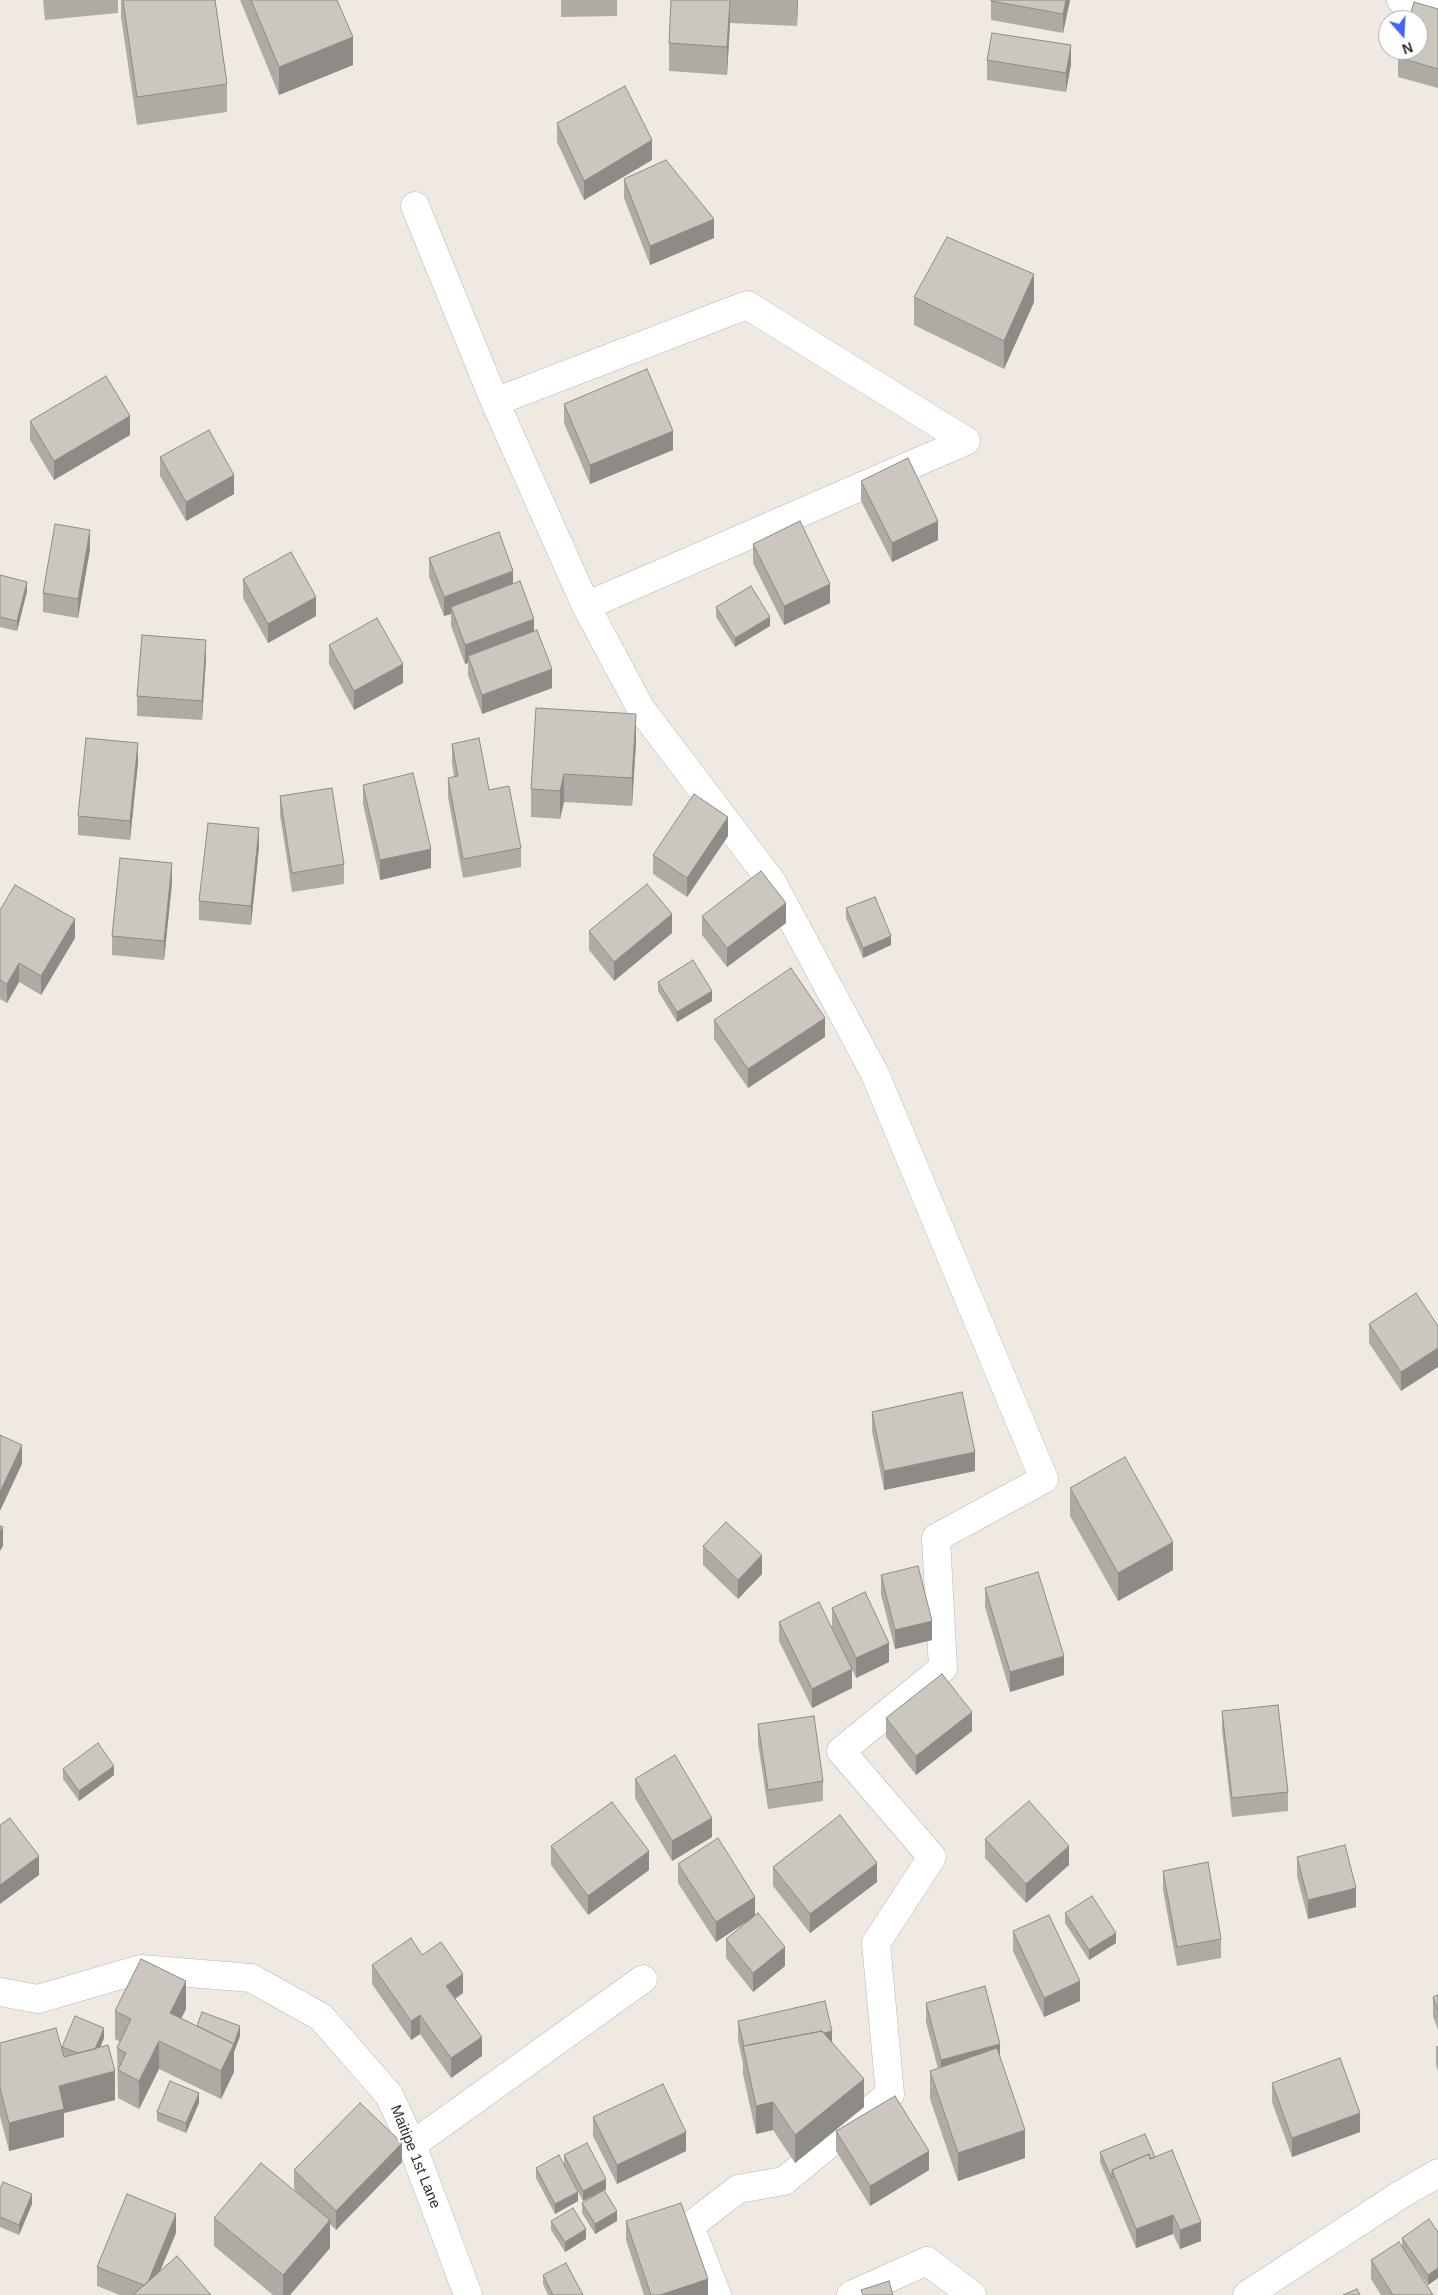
<!DOCTYPE html>
<html>
<head>
<meta charset="utf-8">
<style>
	body { margin:0 }
	#map { position:relative; width:1438px; height:2295px; overflow:hidden; background:#efe9e1; font-family:Arial,sans-serif }
	canvas { display:block }
	.north { position:absolute; left:1378px; top:10px; width:50px; height:50px; box-sizing:border-box; background:#fff; border:1px solid #ababab; border-radius:50%; rotate:161deg; font-size:14px; font-weight:700; line-height:20px; text-align:center; color:#2e2e2e }
	.north::after { content:''; display:block; margin:auto; width:18px; height:22px; background:#4264fb; clip-path:polygon(50% 0,100% 100%,50% 72%,0 100%) }
</style>
</head>
<body>
<div id="map">
<canvas width="1438" height="2295"></canvas>
<div class="north">N</div>
</div>
<script>
const g = document.querySelector('canvas').getContext('2d');
g.lineJoin = 'round';
const shape = rows => new Path2D(rows.map(r => 'M' + r).join(''));
function strokePath(path, color, width, dash) { g.strokeStyle = color; g.lineWidth = width; g.lineCap = dash ? 'butt' : 'round'; g.setLineDash(dash || []); g.stroke(path); }
function fill(path, color) { g.fillStyle = color; g.fill(path, 'evenodd'); }
function label(font, color, halo, rows, align = 'center') {
  g.font = font + ' Arial,sans-serif'; g.lineWidth = 4.5; g.setLineDash([]); g.textBaseline = 'middle'; g.strokeStyle = halo; g.fillStyle = color; for (const [text, x, y, turn = 0] of rows) {
    g.save(); g.translate(x, y); g.rotate((+turn || 0) * Math.PI / 180); g.textAlign = isNaN(turn) ? turn : align; if (halo) g.strokeText(text, 0, 0); g.fillText(text, 0, 0); g.restore();
  }
}
const street = shape([
	[415,206,495,402,586,606,641,709,772,882,875,1074,1044,1479,936,1538,943,1668,841,1751,932,1857,876,1943,890,2094,784,2181,738,2189,690,2226,717,2295],
	[495,402,747,305,966,441,586,606],
	[412,2145,643,1979],
	[851,2295,927,2261,972,2295],
	[1247,2295,1400,2195,1438,2173]
]);
const secondary = shape([
	[1401,0,1438,14],
	[0,1992,38,1999,141,1969,251,1978,321,2017,389,2095,412,2145,468,2295]
]);
strokePath(street, '#b4b7c1', 29);
strokePath(secondary, '#b4b7c1', 29);
strokePath(street, '#fff', 28);
strokePath(secondary, '#fff', 28);
fill(shape([
	[43,0,118,0,118,13,45,20],
	[121,0,215,0,227,84,227,112,137,125,121,17],
	[240,0,337,0,353,65,279,95],
	[561,0,617,0,617,16,561,17],
	[671,0,798,0,797,26,730,23,727,75,669,71,669,43],
	[991,0,1070,0,1063,33,991,20],
	[1438,9,1438,88,1398,77,1398,57],
	[987,60,1071,64,1066,92,987,80],
	[557,123,652,160,584,200,557,142],
	[624,179,714,238,650,265,624,198],
	[914,297,1034,302,1004,369,914,325],
	[564,404,673,450,590,484,564,423],
	[30,421,130,435,54,480,30,440],
	[160,457,234,494,186,521,160,476],
	[861,481,938,540,892,562,861,501],
	[753,544,830,603,784,625,753,563],
	[90,549,78,618,43,612,43,593],
	[429,558,513,583,534,631,552,688,482,714,468,675,468,663,465,664,451,626,451,614,444,616,429,577],
	[0,575,27,591,17,631,0,627],
	[243,579,316,616,268,643,243,598],
	[716,607,770,626,735,647,716,617],
	[329,645,403,683,354,710,329,664],
	[206,659,202,720,137,716,137,696],
	[636,742,632,806,564,802,560,819,531,817,531,789],
	[452,744,489,790,521,848,521,867,463,878,448,797,448,778,454,777,452,763],
	[138,762,130,840,78,835,78,816],
	[363,785,431,868,380,880,363,804],
	[280,796,344,864,344,884,292,892,280,815],
	[728,836,687,897,653,874,653,855],
	[259,847,251,925,199,920,199,901],
	[172,883,164,960,112,955,112,936],
	[846,908,891,945,863,958,846,918],
	[0,910,75,938,41,995,19,982,7,1003,0,999],
	[702,916,786,923,727,967,702,935],
	[589,931,672,933,614,981,589,950],
	[658,982,712,1001,677,1022,658,991],
	[714,1020,825,1037,748,1088,714,1039],
	[1416,1293,1401,1391,1369,1343,1369,1324],
	[872,1412,975,1471,884,1490,872,1431],
	[1070,1488,1173,1570,1118,1601,1070,1516],
	[703,1546,762,1574,738,1599,703,1565],
	[881,1575,932,1640,895,1649,881,1595],
	[985,1588,1064,1675,1010,1692,985,1607],
	[832,1608,889,1662,856,1678,852,1669,852,1688,812,1708,779,1641,779,1622,832,1627],
	[1222,1711,1288,1792,1288,1811,1232,1817,1222,1730],
	[886,1718,972,1731,916,1775,886,1737],
	[758,1724,823,1781,823,1801,768,1809,758,1743],
	[63,1769,114,1775,79,1801,63,1779],
	[635,1779,712,1837,672,1861,635,1798],
	[985,1839,1069,1865,1026,1903,985,1858],
	[551,1846,649,1870,588,1915,551,1865],
	[1297,1857,1356,1907,1308,1919,1297,1876],
	[678,1864,755,1915,785,1966,753,1992,726,1958,726,1939,748,1921,716,1942,678,1883],
	[773,1867,877,1882,810,1933,773,1886],
	[1163,1871,1221,1939,1221,1958,1177,1966,1163,1890],
	[1065,1913,1116,1943,1089,1960,1065,1923],
	[1013,1931,1080,2001,1044,2017,1013,1951],
	[422,1955,463,1993,455,1999,482,2056,451,2078,420,2034,411,2040,372,1984,372,1965],
	[1438,1995,1438,2030,1433,2016,1433,1997],
	[926,2003,1000,2057,1025,2158,958,2181,930,2099,930,2071,938,2069,926,2022],
	[186,2009,181,2018,197,2026,240,2036,234,2052,234,2072,221,2099,159,2069,139,2109,118,2098,117,2048,120,2042,115,2039,115,2011],
	[738,2021,832,2042,864,2107,795,2163,773,2130,756,2134,743,2074,743,2064,738,2040],
	[104,2038,100,2048,115,2100,64,2113,64,2137,9,2151,0,2116,0,2043,62,2049,62,2047],
	[1436,2046,1438,2046,1438,2071,1436,2065],
	[1272,2083,1360,2132,1292,2157,1272,2102],
	[199,2103,186,2133,157,2121,157,2112],
	[593,2117,686,2151,617,2184,593,2136],
	[836,2131,929,2170,870,2206,836,2151],
	[1100,2152,1155,2157,1201,2241,1180,2249,1173,2234,1136,2248,1100,2162],
	[564,2155,606,2189,604,2190,617,2221,595,2234,582,2213,582,2203,600,2192,583,2201,564,2165],
	[402,2162,336,2230,330,2224,330,2248,290,2295,273,2295,214,2246,214,2218,303,2198,294,2189,294,2170],
	[536,2168,578,2201,555,2214,536,2178],
	[0,2189,32,2204,19,2235,0,2227],
	[551,2221,586,2239,565,2252,551,2230],
	[626,2221,708,2295,644,2295,626,2240],
	[1438,2232,1438,2278,1428,2285,1413,2263,1433,2295,1381,2295,1371,2279,1371,2260,1402,2246,1402,2238],
	[176,2233,160,2271,211,2295,120,2295,97,2286,97,2267],
	[543,2275,583,2295,548,2295,543,2284]
]), '#afaba4');
fill(shape([
	[730,0,730,23,727,75,727,47],
	[797,0,798,0,797,26],
	[1066,0,1070,0,1063,33,1063,14],
	[353,37,353,65,279,95,279,67],
	[1071,45,1071,64,1066,92,1066,73],
	[652,140,652,160,584,200,584,181],
	[714,219,714,238,650,265,650,246],
	[1034,274,1034,302,1004,369,1004,341],
	[130,416,130,435,54,480,54,461],
	[673,431,673,450,590,484,590,465],
	[234,475,234,494,186,521,186,502],
	[938,521,938,540,892,562,892,543],
	[90,530,90,549,78,618,78,599],
	[513,571,513,590,451,607,451,614,444,616,444,597],
	[27,582,27,591,17,631,17,621],
	[830,584,830,603,784,625,784,606],
	[316,597,316,616,268,643,268,624],
	[770,617,770,626,735,647,735,638],
	[534,619,534,638,468,656,468,663,465,664,465,645],
	[206,640,206,659,202,720,202,701],
	[403,664,403,683,354,710,354,691],
	[552,669,552,688,482,714,482,695],
	[636,714,636,742,632,806,632,778],
	[138,743,138,762,130,840,130,821],
	[564,774,564,802,560,819,560,791],
	[728,817,728,836,687,897,687,878],
	[259,828,259,847,251,925,251,906],
	[431,849,431,868,380,880,380,860],
	[172,863,172,883,164,960,164,941],
	[786,903,786,923,727,967,727,948],
	[672,914,672,933,614,981,614,962],
	[75,919,75,938,41,995,41,976],
	[891,936,891,945,863,958,863,948],
	[19,963,19,982,7,1003,7,984],
	[712,991,712,1001,677,1022,677,1012],
	[825,1018,825,1037,748,1088,748,1069],
	[1438,1348,1438,1367,1401,1391,1401,1372],
	[22,1445,22,1464,0,1511,0,1492],
	[975,1452,975,1471,884,1490,884,1471],
	[3,1527,3,1546,0,1551,0,1532],
	[1173,1542,1173,1570,1118,1601,1118,1573],
	[762,1555,762,1574,738,1599,738,1580],
	[932,1621,932,1640,895,1649,895,1630],
	[889,1643,889,1662,856,1678,856,1658],
	[1064,1656,1064,1675,1010,1692,1010,1672],
	[852,1669,852,1688,812,1708,812,1689],
	[972,1712,972,1731,916,1775,916,1756],
	[114,1766,114,1775,79,1801,79,1791],
	[712,1818,712,1837,672,1861,672,1841],
	[1069,1846,1069,1865,1026,1903,1026,1884],
	[649,1851,649,1870,588,1915,588,1896],
	[39,1856,39,1875,0,1904,0,1885],
	[877,1863,877,1882,810,1933,810,1914],
	[1356,1888,1356,1907,1308,1919,1308,1900],
	[755,1897,755,1916,716,1942,716,1922],
	[1116,1933,1116,1943,1089,1960,1089,1950],
	[785,1947,785,1966,753,1992,753,1973],
	[463,1974,463,1993,446,2005,446,1986],
	[186,1981,186,2009,170,2041,170,2013],
	[1080,1981,1080,2001,1044,2017,1044,1998],
	[420,2015,420,2034,411,2040,411,2021],
	[240,2026,240,2036,234,2052,234,2072,221,2099,221,2071],
	[104,2028,104,2038,91,2068,91,2059],
	[832,2031,832,2050,745,2051],
	[482,2037,482,2056,451,2078,451,2058],
	[159,2041,159,2069,139,2109,139,2081],
	[1000,2044,1000,2063,941,2079,941,2060],
	[115,2071,115,2100,64,2113,64,2137,9,2151,9,2123,59,2086],
	[864,2079,864,2107,795,2163,795,2135],
	[199,2093,199,2103,186,2133,186,2123],
	[773,2102,773,2130,756,2134,756,2106],
	[1360,2113,1360,2132,1292,2157,1292,2138],
	[1025,2130,1025,2158,958,2181,958,2153],
	[686,2132,686,2151,617,2184,617,2165],
	[402,2143,402,2162,336,2230,336,2211],
	[929,2151,929,2170,870,2206,870,2186],
	[606,2179,606,2189,583,2201,583,2191],
	[578,2192,578,2201,555,2214,555,2204],
	[32,2194,32,2204,19,2235,19,2225],
	[617,2211,617,2221,595,2234,595,2224],
	[176,2214,176,2233,150,2295,146,2286],
	[1173,2215,1173,2234,1136,2248,1136,2229],
	[330,2220,330,2248,290,2295,283,2295,283,2275],
	[1201,2222,1201,2241,1180,2249,1180,2230],
	[586,2229,586,2239,565,2252,565,2242],
	[1438,2268,1438,2278,1428,2285,1428,2275],
	[708,2279,708,2295,660,2295]
]), '#8e8b86');
const building = shape([
	[123,0,215,0,227,84,137,97,123,0],
	[251,0,337,0,353,37,279,67,251,0],
	[671,0,730,0,727,47,669,43,671,0],
	[991,0,1066,0,1063,14,991,1,991,0],
	[1414,2,1438,9,1438,69,1398,57,1400,50,1418,50,1418,20,1409,20,1414,2],
	[992,33,1071,45,1066,73,987,60,992,33],
	[625,86,652,140,584,181,557,123,625,86],
	[666,160,714,219,650,246,624,179,666,160],
	[947,237,1034,274,1004,341,914,297,947,237],
	[647,369,673,431,590,465,564,404,647,369],
	[106,376,130,416,54,461,30,421,106,376],
	[209,430,234,475,186,502,160,457,209,430],
	[908,458,938,521,892,543,861,481,908,458],
	[800,521,830,584,784,606,753,544,800,521],
	[55,524,90,530,78,599,43,593,55,524],
	[499,532,513,571,444,597,429,558,499,532],
	[291,552,316,597,268,624,243,579,291,552],
	[0,575,27,582,17,621,0,617,0,575],
	[520,581,534,619,465,645,451,607,520,581],
	[751,586,770,617,735,638,716,607,751,586],
	[377,618,403,664,354,691,329,645,377,618],
	[537,630,552,669,482,695,468,656,537,630],
	[142,635,206,640,202,701,137,696,142,635],
	[536,708,636,714,632,778,564,774,560,791,531,789,536,708],
	[86,738,138,743,130,821,78,816,86,738],
	[479,738,489,790,509,786,521,848,463,859,448,778,458,776,452,744,479,738],
	[413,773,431,849,380,860,363,785,413,773],
	[332,788,344,864,292,873,280,796,332,788],
	[694,794,728,817,687,878,653,855,694,794],
	[208,823,259,828,251,906,199,901,208,823],
	[120,858,172,863,164,941,112,936,120,858],
	[761,871,786,903,727,948,702,916,761,871],
	[647,884,672,914,614,962,589,931,647,884],
	[15,885,75,919,41,976,19,963,7,984,0,980,0,910,15,885],
	[875,897,891,936,863,948,846,908,875,897],
	[693,960,712,991,677,1012,658,982,693,960],
	[791,968,825,1018,748,1069,714,1020,791,968],
	[1416,1293,1438,1326,1438,1348,1401,1372,1369,1324,1416,1293],
	[962,1392,975,1452,884,1471,872,1412,962,1392],
	[0,1435,22,1445,0,1492,0,1435],
	[1125,1457,1173,1542,1118,1573,1070,1488,1125,1457],
	[726,1522,762,1555,738,1580,703,1546,726,1522],
	[0,1526,3,1527,0,1532,0,1526],
	[918,1566,932,1621,895,1630,881,1575,918,1566],
	[1038,1572,1064,1656,1010,1672,985,1588,1038,1572],
	[865,1592,889,1643,856,1658,832,1608,865,1592],
	[819,1602,852,1669,812,1689,779,1622,819,1602],
	[942,1674,972,1712,916,1756,886,1718,942,1674],
	[1278,1705,1288,1792,1232,1798,1222,1711,1278,1705],
	[814,1716,823,1781,768,1790,758,1724,814,1716],
	[98,1743,114,1766,79,1791,63,1769,98,1743],
	[675,1755,712,1818,672,1841,635,1779,675,1755],
	[1029,1801,1069,1846,1026,1884,985,1839,1029,1801],
	[612,1802,649,1851,588,1896,551,1846,612,1802],
	[840,1815,877,1863,810,1914,773,1867,840,1815],
	[10,1818,39,1856,0,1885,0,1825,10,1818],
	[718,1838,755,1897,716,1922,678,1864,718,1838],
	[1345,1845,1356,1888,1308,1900,1297,1857,1345,1845],
	[1208,1862,1221,1939,1177,1947,1163,1871,1208,1862],
	[1092,1896,1116,1933,1089,1950,1065,1913,1092,1896],
	[758,1913,785,1947,753,1973,726,1939,758,1913],
	[1049,1915,1080,1981,1044,1998,1013,1931,1049,1915],
	[411,1938,422,1955,441,1942,463,1974,446,1986,482,2037,451,2058,420,2015,411,2021,372,1965,411,1938],
	[141,1959,186,1981,170,2013,234,2044,221,2071,159,2041,139,2081,118,2070,126,2053,117,2048,131,2019,115,2011,141,1959],
	[985,1986,1000,2044,941,2060,926,2003,985,1986],
	[1438,1995,1438,2011,1433,1997,1438,1995],
	[825,2001,832,2031,824,2033,822,2031,744,2046,738,2021,825,2001],
	[202,2012,240,2026,234,2044,197,2026,202,2012],
	[75,2016,104,2028,95,2049,78,2053,62,2047,75,2016],
	[56,2028,64,2057,108,2045,115,2071,59,2086,64,2109,9,2123,0,2088,0,2043,56,2028],
	[822,2031,864,2079,795,2135,773,2102,756,2106,743,2046,822,2031],
	[997,2048,1025,2130,958,2153,930,2071,997,2048],
	[1340,2058,1360,2113,1292,2138,1272,2083,1340,2058],
	[170,2081,199,2093,186,2123,157,2112,170,2081],
	[663,2084,686,2132,617,2165,593,2117,663,2084],
	[895,2096,929,2151,870,2186,836,2131,895,2096],
	[360,2103,402,2143,336,2211,294,2170,360,2103],
	[1145,2134,1155,2157,1150,2159,1149,2154,1112,2170,1112,2179,1100,2152,1145,2134],
	[587,2143,606,2179,583,2191,564,2155,587,2143],
	[1172,2150,1201,2222,1180,2230,1173,2215,1136,2229,1112,2170,1149,2154,1150,2159,1172,2150],
	[559,2155,578,2192,555,2204,536,2168,559,2155],
	[261,2163,330,2220,283,2275,214,2218,261,2163],
	[3,2182,32,2194,19,2225,0,2217,0,2189,3,2182],
	[604,2190,617,2211,595,2224,582,2203,604,2190],
	[127,2194,176,2214,148,2282,144,2285,97,2267,127,2194],
	[681,2203,708,2279,660,2295,651,2295,626,2221,681,2203],
	[573,2208,586,2229,565,2242,551,2221,573,2208],
	[1429,2219,1438,2232,1438,2268,1428,2275,1402,2238,1429,2219],
	[1399,2242,1433,2295,1393,2295,1371,2260,1399,2242],
	[177,2256,211,2295,133,2295,177,2256],
	[566,2263,583,2295,553,2295,543,2275,566,2263],
	[889,2281,893,2295,863,2295,861,2290,889,2281],
	[1357,2289,1360,2295,1343,2295,1357,2289]
]);
fill(building, '#cbc7bf');
strokePath(building, '#8e8b86', 1);
label('15px', '#2e2e2e', '#fff', [
	["Maitipe 1st Lane",415,2157,68]
]);
</script>
</body>
</html>
